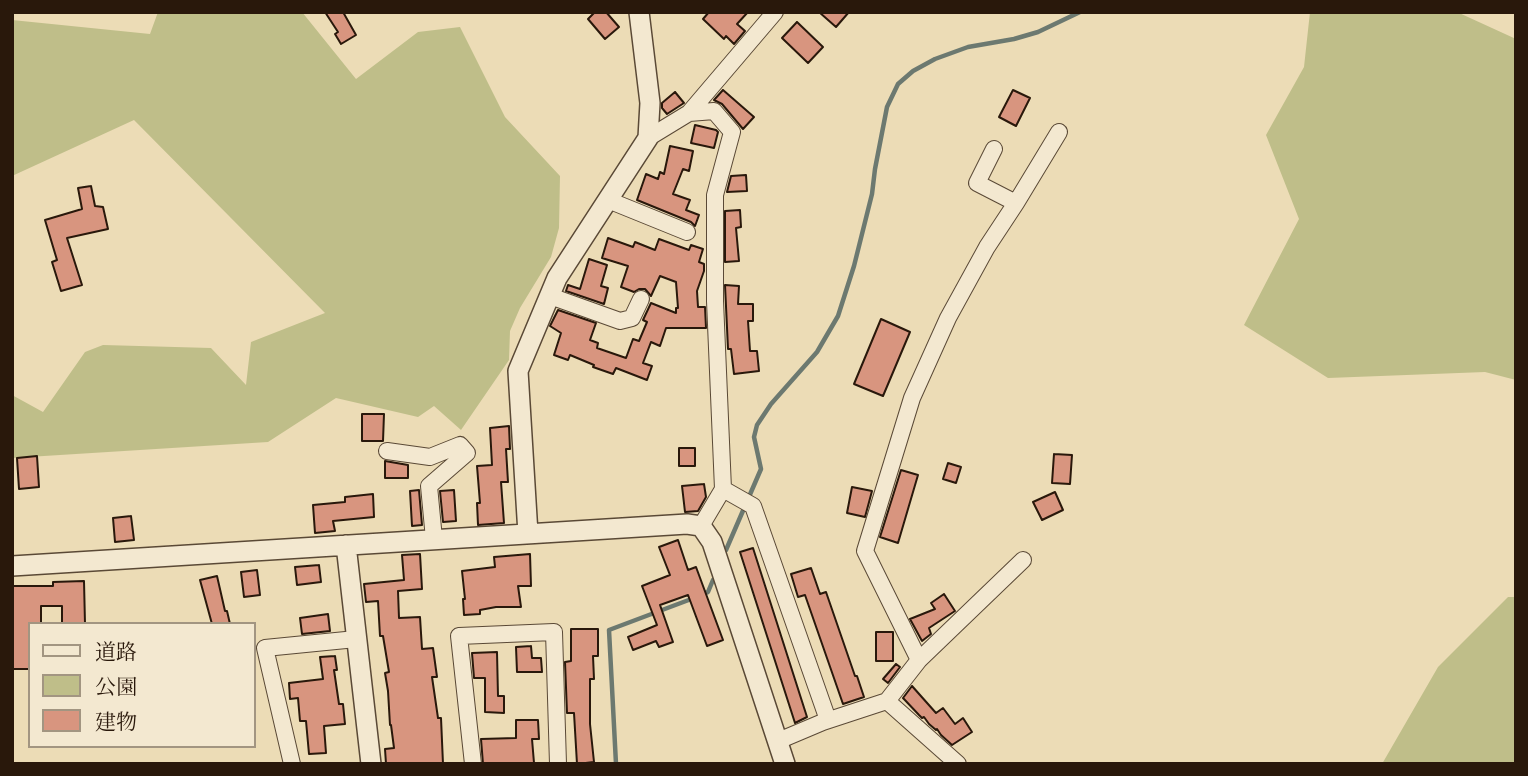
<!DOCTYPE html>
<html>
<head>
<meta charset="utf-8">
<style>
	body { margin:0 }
	#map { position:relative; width:1528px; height:776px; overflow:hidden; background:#ecdcb6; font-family:"IM FELL Double Pica","Noto Serif JP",serif }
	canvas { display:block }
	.frame { position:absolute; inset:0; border:14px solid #29180b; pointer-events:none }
	.legend { position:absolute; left:28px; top:622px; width:228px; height:126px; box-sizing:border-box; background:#f3e8d0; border:2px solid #a29581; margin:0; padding:9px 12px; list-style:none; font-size:21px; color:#29180b }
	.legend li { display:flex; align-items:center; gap:14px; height:35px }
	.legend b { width:35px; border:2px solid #a29581 }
</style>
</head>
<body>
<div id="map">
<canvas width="1528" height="776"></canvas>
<div class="frame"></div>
<ul class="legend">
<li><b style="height:9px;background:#f3e8d0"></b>道路</li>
<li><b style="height:19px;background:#bfbe89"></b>公園</li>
<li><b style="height:19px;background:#d8957f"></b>建物</li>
</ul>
</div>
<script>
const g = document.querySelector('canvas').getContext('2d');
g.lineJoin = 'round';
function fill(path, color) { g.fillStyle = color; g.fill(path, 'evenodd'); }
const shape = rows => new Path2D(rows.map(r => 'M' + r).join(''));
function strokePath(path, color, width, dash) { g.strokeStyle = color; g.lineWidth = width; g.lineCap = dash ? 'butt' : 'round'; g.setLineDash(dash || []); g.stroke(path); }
fill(shape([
	[158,12,302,12,356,79,418,32,460,27,505,117,560,176,559,228,551,257,520,308,510,331,509,360,461,430,434,406,418,417,336,398,268,442,12,458,12,395,43,412,85,352,103,345,211,348,246,385,251,342,325,313,134,120,12,176,12,20,150,34],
	[1310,12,1457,12,1516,39,1516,380,1485,372,1328,378,1244,325,1299,219,1266,135,1304,67],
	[1508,597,1516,597,1516,764,1382,764,1438,667]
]), '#bfbe89');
strokePath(shape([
	[726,550,761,469,754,437,757,425,771,404,817,352,838,316,854,266,872,194,875,169,887,107,898,84,913,71,935,59,968,47,1014,39,1038,32,1080,12],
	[702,594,708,592,713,580],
	[616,764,609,630,694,598]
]), '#6c7970', 4.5);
const building = shape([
	[325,12,343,12,356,35,341,44,335,34,338,32,325,12],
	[595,12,606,12,619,27,605,39,588,19,595,12],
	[709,12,748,12,737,24,745,31,734,44,726,36,724,39,703,19,709,12],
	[819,12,849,12,836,27,819,12],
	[797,22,823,47,808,63,782,38,797,22],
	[723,90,754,117,743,129,722,104,714,100,723,90],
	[1013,90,1030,98,1016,126,999,117,1013,90],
	[675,92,684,103,667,114,662,108,662,103,675,92],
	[695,125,716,130,718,132,714,148,691,143,695,125],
	[670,146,693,151,689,171,683,169,673,194,690,200,686,210,699,215,695,226,691,222,637,200,646,174,658,179,660,172,664,174,670,146],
	[746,175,747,191,727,192,731,176,746,175],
	[91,186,95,206,103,207,108,229,67,238,82,285,61,291,52,262,57,260,45,220,82,209,78,188,91,186],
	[740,210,741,227,736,228,739,261,725,262,725,211,740,210],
	[608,238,633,247,635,242,655,250,659,239,689,250,691,245,703,249,699,262,704,264,704,271,697,291,698,307,705,307,706,328,666,328,660,346,651,342,643,363,652,366,647,380,616,368,613,374,593,367,594,365,570,355,568,360,554,355,561,333,550,326,558,310,596,323,590,340,598,343,597,348,626,358,633,339,639,341,647,322,643,320,651,303,676,313,676,308,678,308,676,282,660,276,651,296,645,289,639,289,634,292,621,287,628,266,602,258,608,238],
	[589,259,607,265,601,286,608,288,604,304,566,291,568,285,580,289,589,259],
	[725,285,739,286,738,304,753,304,753,321,748,321,750,351,757,351,759,371,734,374,731,349,728,349,725,285],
	[881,319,910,332,883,396,854,384,881,319],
	[362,414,384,414,383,441,362,441,362,414],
	[509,426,510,449,506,449,508,482,501,482,504,523,478,525,477,503,480,503,477,466,492,465,490,428,509,426],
	[679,448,695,448,695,466,679,466,679,448],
	[1054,454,1072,455,1070,484,1052,483,1054,454],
	[37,456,39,487,19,489,17,458,37,456],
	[385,461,408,465,408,478,385,478,385,461],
	[948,463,961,467,956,483,943,479,948,463],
	[901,470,918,475,898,543,880,537,901,470],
	[704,484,706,497,698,511,685,512,682,486,704,484],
	[852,487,872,491,865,517,847,513,852,487],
	[419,490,422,525,412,526,410,491,419,490],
	[454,490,456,521,443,522,440,491,454,490],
	[1055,492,1063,510,1042,520,1033,502,1055,492],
	[373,494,374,517,333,521,335,531,315,533,313,505,345,502,345,497,373,494],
	[131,516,134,540,115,542,113,518,131,516],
	[678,540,688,570,696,567,723,640,707,646,688,595,660,605,673,642,659,647,656,641,633,650,628,637,657,625,642,586,670,575,659,547,678,540],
	[753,548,807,717,795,723,740,552,753,548],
	[420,554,422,589,398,591,399,618,420,617,422,649,433,648,437,677,432,677,438,718,441,718,443,764,386,764,385,749,394,748,391,725,390,725,388,691,385,673,389,672,383,636,380,636,378,601,366,602,364,584,404,580,402,555,420,554],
	[530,554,531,586,518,586,521,607,496,607,480,610,480,614,464,615,463,599,465,599,462,571,495,567,494,557,530,554],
	[319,565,321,582,297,585,295,567,319,565],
	[811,568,820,594,826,592,855,676,857,676,864,697,843,704,805,595,798,597,791,574,811,568],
	[257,570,260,595,244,597,241,572,257,570],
	[217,576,225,611,227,611,230,624,212,624,200,580,217,576],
	[84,581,85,624,62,624,62,606,41,606,41,624,30,624,30,669,12,669,12,586,53,586,53,582,84,581],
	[944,594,955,611,929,628,931,634,922,641,910,619,935,609,931,603,944,594],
	[328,614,330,631,302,634,300,618,328,614],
	[571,629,598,629,598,656,593,656,594,679,590,679,590,724,594,762,577,764,574,713,567,713,565,662,571,661,571,629],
	[876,632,893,632,893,661,876,661,876,632],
	[531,646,532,658,541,658,542,672,517,672,516,647,531,646],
	[497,652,498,696,504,696,504,713,485,712,485,678,474,678,472,653,497,652],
	[335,656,337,670,334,670,339,704,343,704,345,724,324,726,326,753,309,754,306,721,300,721,298,698,290,699,289,683,323,679,320,657,335,656],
	[896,664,900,667,888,683,883,679,896,664],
	[912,686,936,713,943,708,955,724,963,718,972,732,952,745,941,735,937,729,936,730,929,724,924,717,922,718,919,715,903,698,912,686],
	[516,720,538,720,539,739,532,739,534,763,483,764,481,739,516,738,516,720]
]);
fill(building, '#d8957f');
strokePath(building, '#29180b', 2);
const minor = shape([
	[689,113,714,111,732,132,715,195,715,301,723,489,753,506,828,720],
	[648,138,689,113,775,12],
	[994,149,977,183,1016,203],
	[608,200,687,232],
	[550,296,620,321,632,318,641,299],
	[387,451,430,457,460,445,467,453,429,486,434,539],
	[701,526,723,489],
	[919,660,865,551,912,398,948,318,987,247,1016,203,1059,132],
	[887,701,958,764],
	[778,741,823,722,887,701,919,660,1023,560],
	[292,764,265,648,356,639],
	[473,764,459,636,554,632,558,764]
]);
const tertiary = shape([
	[528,534,518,371,557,278,648,138,650,103,639,12],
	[346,545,371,764],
	[12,566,687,524,701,526,712,542,785,764]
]);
strokePath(minor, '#5a4936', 18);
strokePath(tertiary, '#5a4936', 22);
strokePath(minor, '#f3e8d0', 16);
strokePath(tertiary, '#f3e8d0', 19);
</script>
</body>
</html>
